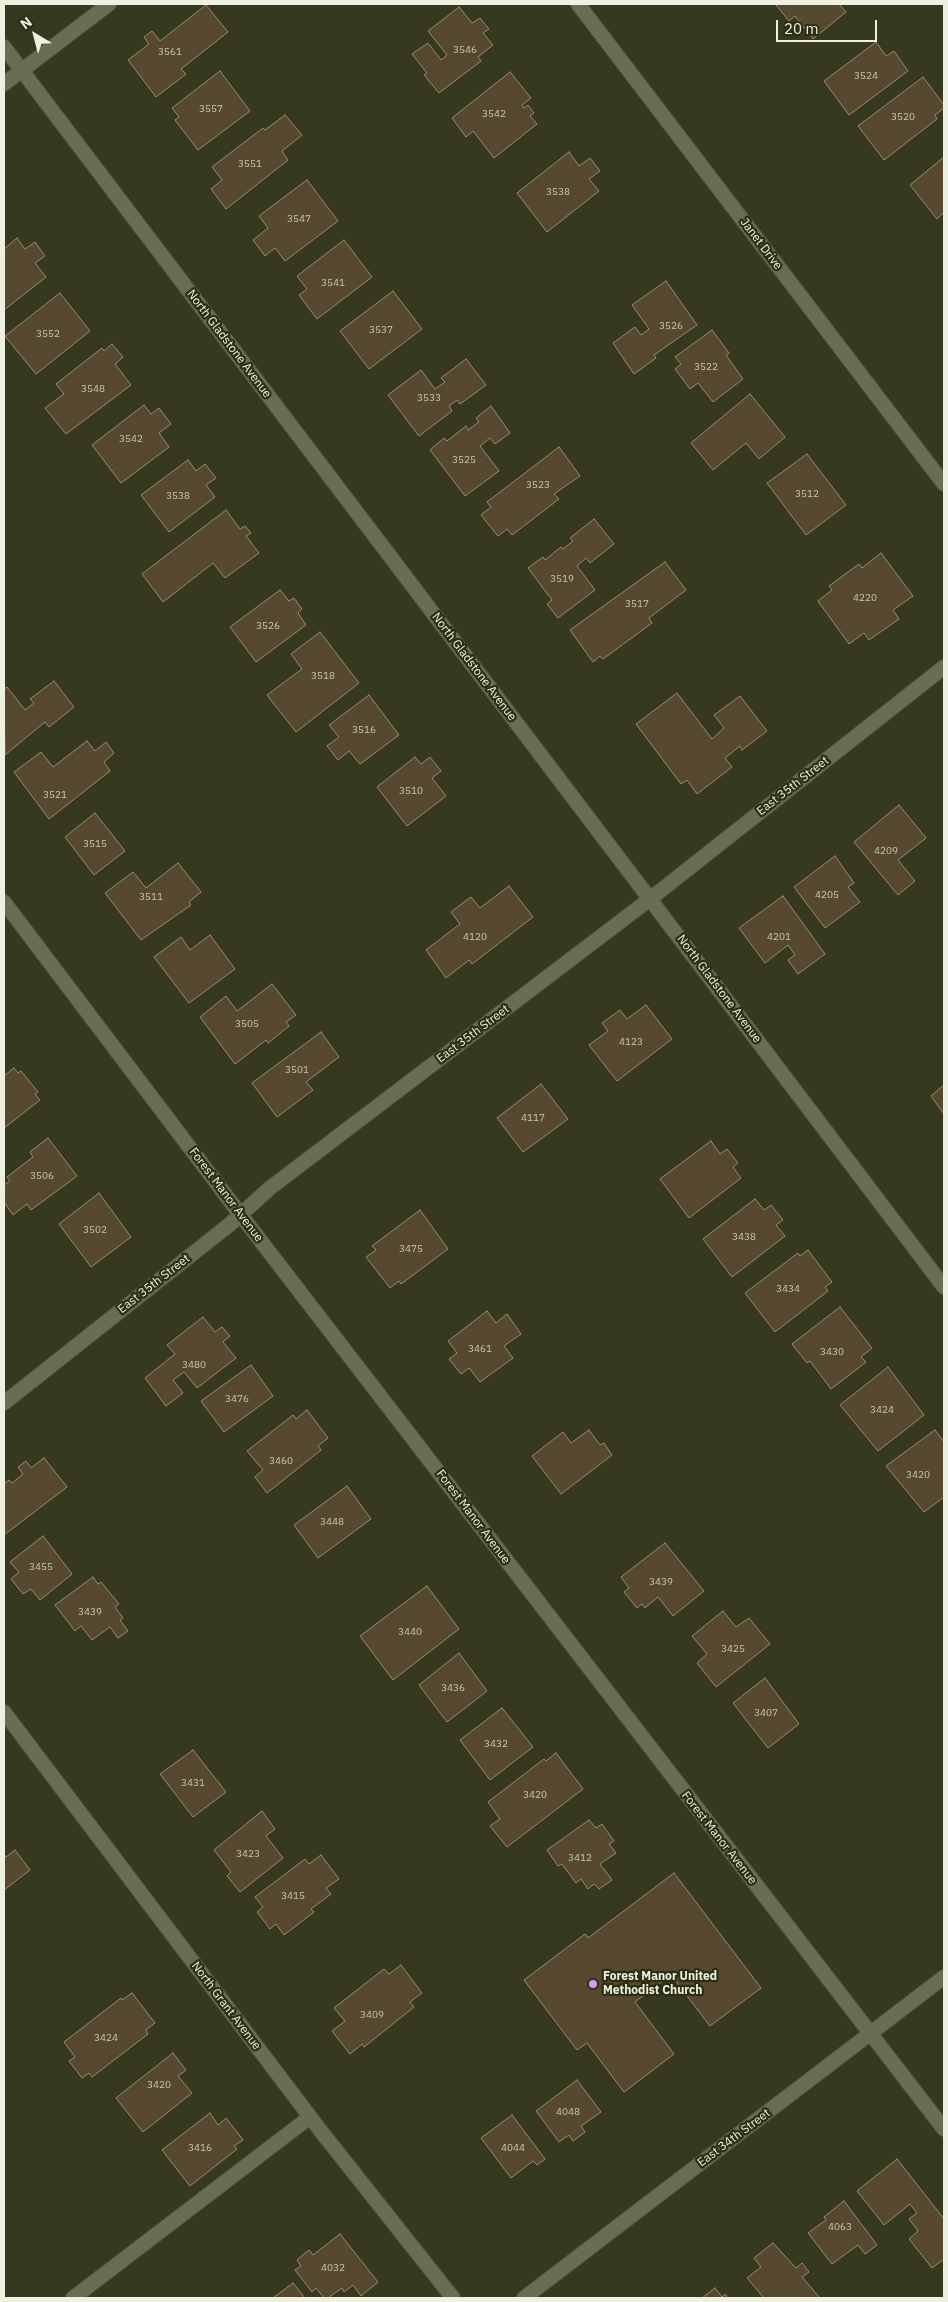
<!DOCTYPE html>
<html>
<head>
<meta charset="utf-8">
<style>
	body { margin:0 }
	#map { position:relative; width:948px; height:2302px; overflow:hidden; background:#36391f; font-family:"IBM Plex Sans",sans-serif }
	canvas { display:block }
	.frame { position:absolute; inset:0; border:5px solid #eef0e0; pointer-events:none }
	.north { position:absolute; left:10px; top:10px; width:50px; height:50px; -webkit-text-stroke:4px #2c2f15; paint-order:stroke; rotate:323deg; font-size:14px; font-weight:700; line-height:20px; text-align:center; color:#eef0e0 }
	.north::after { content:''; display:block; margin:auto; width:18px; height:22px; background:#eef0e0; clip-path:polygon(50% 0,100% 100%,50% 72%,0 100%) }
	.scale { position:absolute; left:776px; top:20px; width:101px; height:22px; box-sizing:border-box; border:2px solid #eef0e0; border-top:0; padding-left:6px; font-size:15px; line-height:18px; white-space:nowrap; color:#eef0e0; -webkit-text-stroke:4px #2c2f15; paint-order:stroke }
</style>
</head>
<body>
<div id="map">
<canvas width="948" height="2302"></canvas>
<div class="frame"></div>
<div class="north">N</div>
<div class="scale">20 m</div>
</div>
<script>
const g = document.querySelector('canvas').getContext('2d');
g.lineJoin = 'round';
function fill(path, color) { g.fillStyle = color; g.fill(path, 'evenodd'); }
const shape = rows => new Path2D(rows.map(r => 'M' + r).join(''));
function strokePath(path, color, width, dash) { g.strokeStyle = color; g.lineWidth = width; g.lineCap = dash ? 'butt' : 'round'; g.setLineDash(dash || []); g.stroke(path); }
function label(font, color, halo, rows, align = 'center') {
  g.font = font + ' "IBM Plex Sans",sans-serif'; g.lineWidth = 4.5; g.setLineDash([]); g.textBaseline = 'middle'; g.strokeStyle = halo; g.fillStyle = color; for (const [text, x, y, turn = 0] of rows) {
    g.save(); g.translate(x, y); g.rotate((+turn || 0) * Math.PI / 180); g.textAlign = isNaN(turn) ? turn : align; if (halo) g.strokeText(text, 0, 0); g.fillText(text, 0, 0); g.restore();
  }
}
const building = shape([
	[777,4,839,4,846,12,813,39,795,16,789,21,776,5,777,4],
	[206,5,228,32,181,69,186,74,156,97,128,60,149,44,144,37,152,31,160,41,206,5],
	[459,7,472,23,480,18,489,29,483,33,493,45,478,57,481,61,439,93,424,75,427,73,412,54,428,43,441,60,447,55,428,31,459,7],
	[876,42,886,56,894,51,908,71,849,115,824,81,876,42],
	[220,71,250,111,198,150,175,120,179,117,172,108,220,71],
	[510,72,531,98,522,105,524,108,528,105,534,113,530,116,537,124,494,158,473,131,466,137,452,118,510,72],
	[923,77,944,105,944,108,935,115,937,119,884,160,858,126,923,77],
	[285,115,302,135,282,151,288,160,226,209,211,189,222,180,212,167,263,128,265,130,285,115],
	[569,152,579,166,590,158,600,171,589,179,599,191,547,232,517,193,569,152],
	[944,157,944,212,937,219,910,185,944,157],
	[307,180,338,221,285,261,275,248,265,256,253,240,268,228,259,216,307,180],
	[17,238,25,249,35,242,45,256,35,263,46,277,4,310,4,249,17,238],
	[344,240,372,277,317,319,299,295,307,289,297,276,344,240],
	[666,281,697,325,654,355,656,358,634,374,613,343,635,327,641,335,649,329,632,305,666,281],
	[393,291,422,329,369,369,340,331,393,291],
	[60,293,90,331,36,374,5,336,60,293],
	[712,330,729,353,726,355,743,379,713,402,698,383,690,389,675,369,681,364,675,357,712,330],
	[112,344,123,357,115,364,131,385,66,434,45,408,64,394,56,384,102,348,104,351,112,344],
	[466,359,486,385,460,404,457,400,449,406,452,411,419,436,388,395,421,370,435,389,445,382,441,378,466,359],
	[750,394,785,437,759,459,746,443,713,470,691,443,750,394],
	[144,405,151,414,159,408,171,424,159,433,169,447,121,483,92,445,144,405],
	[491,406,510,433,495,444,490,438,480,446,499,471,465,496,430,450,444,438,447,441,466,426,468,430,479,422,476,418,491,406],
	[559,447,580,476,554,494,559,499,512,535,507,529,498,536,481,515,491,507,487,502,559,447],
	[807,454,846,505,806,535,767,483,807,454],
	[188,460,196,471,205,464,216,478,206,485,215,497,169,532,141,495,188,460],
	[226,510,240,529,245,526,251,533,246,536,259,553,225,578,213,563,163,602,142,574,226,510],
	[594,519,614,544,590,563,586,558,577,566,595,590,558,618,547,604,552,600,528,568,543,557,545,560,561,547,563,549,573,541,570,538,594,519],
	[881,553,913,596,893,610,899,619,869,640,864,633,849,644,818,601,832,590,829,586,859,564,862,568,881,553],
	[665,562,686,590,649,618,652,623,603,659,600,656,593,662,570,630,665,562],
	[280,590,289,601,294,598,302,609,298,613,306,625,256,662,230,627,280,590],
	[320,632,359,683,296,732,267,695,302,669,291,654,320,632],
	[54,681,74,707,49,727,45,722,5,755,4,689,7,687,25,710,34,703,30,699,54,681],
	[677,693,712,739,724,728,714,715,740,696,767,731,742,750,740,746,725,758,732,767,697,794,687,780,681,784,636,724,677,693],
	[369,695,399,735,360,764,349,751,338,760,327,746,339,737,329,725,369,695],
	[87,741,95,751,106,742,114,753,104,762,110,771,49,819,14,772,41,752,53,767,87,741],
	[415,757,421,764,430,757,441,771,432,778,446,796,407,826,377,787,415,757],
	[899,805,926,838,898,860,915,881,898,895,854,842,899,805],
	[95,813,125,851,94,875,65,837,95,813],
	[835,856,854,883,848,887,860,902,825,928,794,887,835,856],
	[178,863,201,892,189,902,191,905,141,940,105,893,133,872,146,888,178,863],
	[509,886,533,917,472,964,469,960,446,978,426,950,460,924,451,912,471,897,480,908,509,886],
	[783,896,825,954,798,974,788,960,795,955,788,945,765,963,739,928,783,896],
	[210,935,235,969,189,1003,154,957,181,937,190,950,210,935],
	[272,984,296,1015,286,1022,289,1026,268,1043,266,1040,235,1064,200,1017,226,996,237,1011,272,984],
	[646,1005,672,1039,617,1081,589,1045,608,1031,602,1023,620,1010,627,1019,646,1005],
	[321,1032,339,1057,306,1082,313,1090,277,1117,252,1083,321,1032],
	[14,1068,18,1073,21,1071,38,1092,35,1094,40,1100,4,1128,4,1076,14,1068],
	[541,1084,568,1119,523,1152,497,1118,541,1084],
	[944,1085,944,1114,931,1096,944,1085],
	[48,1138,77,1176,31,1210,27,1204,13,1215,4,1202,4,1185,10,1181,7,1177,33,1157,30,1152,48,1138],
	[711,1141,720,1154,727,1149,738,1163,733,1167,741,1178,689,1218,660,1179,711,1141],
	[99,1193,131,1237,91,1267,59,1224,99,1193],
	[755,1199,764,1210,771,1205,783,1220,776,1225,785,1236,732,1277,703,1239,755,1199],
	[420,1210,448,1249,401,1284,399,1281,390,1288,366,1257,376,1250,372,1246,420,1210],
	[808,1250,832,1282,825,1287,828,1291,775,1332,745,1293,798,1253,800,1256,808,1250],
	[840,1307,872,1348,861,1357,866,1362,831,1389,810,1361,807,1363,792,1344,840,1307],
	[487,1311,496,1323,507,1314,521,1334,504,1346,513,1358,480,1382,469,1368,461,1374,449,1359,457,1353,448,1341,487,1311],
	[203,1317,215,1332,222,1327,230,1336,223,1342,236,1358,197,1388,184,1372,173,1380,183,1393,166,1406,145,1378,175,1354,167,1345,203,1317],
	[251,1365,273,1396,224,1432,201,1401,251,1365],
	[888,1367,924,1415,878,1451,840,1405,888,1367],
	[307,1410,328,1438,318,1446,321,1450,267,1493,255,1477,263,1470,247,1451,293,1415,296,1419,307,1410],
	[589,1430,600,1445,604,1443,612,1455,561,1494,532,1456,563,1432,571,1443,589,1430],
	[935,1430,944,1442,944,1497,924,1512,886,1466,935,1430],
	[44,1458,67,1487,4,1535,4,1484,9,1480,12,1483,23,1474,18,1467,26,1461,31,1468,44,1458],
	[347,1486,371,1519,318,1558,294,1525,347,1486],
	[43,1536,72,1574,40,1600,31,1589,23,1594,11,1579,19,1572,10,1562,43,1536],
	[665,1543,704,1591,673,1616,658,1597,645,1608,642,1604,637,1608,624,1592,629,1588,621,1577,665,1543],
	[93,1577,98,1584,101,1582,119,1604,115,1607,123,1618,120,1620,128,1631,118,1638,110,1627,92,1640,81,1626,75,1631,55,1605,93,1577],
	[427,1586,459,1629,393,1680,360,1636,427,1586],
	[723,1611,736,1627,749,1618,770,1644,716,1687,697,1663,707,1654,692,1636,723,1611],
	[459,1653,487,1691,447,1722,419,1685,459,1653],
	[765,1678,799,1724,768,1748,733,1703,765,1678],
	[502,1708,533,1747,490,1780,460,1740,502,1708],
	[193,1750,226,1792,193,1817,160,1774,193,1750],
	[556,1753,583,1789,507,1847,490,1826,500,1819,488,1802,544,1759,546,1761,556,1753],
	[262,1811,275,1829,266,1836,283,1858,240,1892,227,1876,231,1872,214,1850,262,1811],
	[589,1820,596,1828,602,1824,614,1841,609,1844,616,1853,600,1864,612,1880,599,1889,594,1884,588,1889,581,1879,576,1883,562,1864,558,1866,547,1850,589,1820],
	[15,1850,30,1870,4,1890,4,1854,6,1857,15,1850],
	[321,1855,339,1879,326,1888,331,1894,311,1909,314,1912,284,1935,276,1924,270,1929,257,1912,263,1907,255,1897,305,1859,309,1864,321,1855],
	[674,1873,761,1988,710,2026,671,1975,635,2002,674,2054,624,2092,587,2043,577,2050,524,1980,585,1934,588,1938,674,1873],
	[401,1965,422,1993,410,2002,414,2007,364,2047,362,2044,350,2054,332,2031,345,2021,334,2008,384,1969,389,1974,401,1965],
	[132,1993,155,2023,146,2030,148,2034,92,2077,89,2073,82,2078,69,2061,75,2057,64,2042,121,1998,122,2000,132,1993],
	[173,2053,186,2070,178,2076,192,2093,143,2132,116,2098,173,2053],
	[577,2080,601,2112,581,2126,585,2132,573,2141,569,2135,559,2142,536,2111,577,2080],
	[210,2113,218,2125,226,2118,243,2140,234,2146,237,2149,190,2186,162,2150,210,2113],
	[512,2115,545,2159,537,2165,533,2161,511,2178,481,2138,512,2115],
	[897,2159,944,2219,944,2259,932,2268,909,2239,918,2231,909,2219,917,2213,910,2204,884,2225,857,2191,897,2159],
	[844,2201,877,2245,865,2254,858,2245,832,2264,808,2233,826,2220,824,2217,844,2201],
	[340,2234,378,2282,361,2296,353,2285,344,2292,342,2288,328,2298,324,2298,316,2288,312,2292,295,2270,301,2266,297,2260,309,2250,313,2255,340,2234],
	[773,2243,796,2268,802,2263,809,2272,802,2277,820,2298,764,2298,747,2278,761,2267,754,2258,773,2243],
	[293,2283,305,2298,273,2298,293,2283],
	[715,2288,722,2297,725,2294,728,2298,702,2298,715,2288]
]);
fill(building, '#574930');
strokePath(building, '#9a8b70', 1);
const service = shape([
	[73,2298,310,2117]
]);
const minor = shape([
	[578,4,944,484],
	[4,47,944,1287],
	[4,84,109,4],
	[4,1403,229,1225,270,1188,650,899,944,667],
	[4,1712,320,2130,453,2298]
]);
const tertiary = shape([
	[4,902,240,1214,944,2129]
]);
const secondary = shape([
	[524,2298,944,1977]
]);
strokePath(service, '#53563f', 16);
strokePath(minor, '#53563f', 16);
strokePath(tertiary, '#53563f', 16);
strokePath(secondary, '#53563f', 16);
strokePath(service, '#696d51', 14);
strokePath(minor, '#696d51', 14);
strokePath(tertiary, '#696d51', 14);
strokePath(secondary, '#696d51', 14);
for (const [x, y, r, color] of [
	[593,1984,5,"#d89af8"]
]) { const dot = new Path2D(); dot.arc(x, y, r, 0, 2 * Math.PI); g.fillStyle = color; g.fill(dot); strokePath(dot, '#2c2f15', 2); }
label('10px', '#c8c6b4', null, [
	["3546",465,50],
	["3561",170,52],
	["3524",866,76],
	["3557",211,109],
	["3542",494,114],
	["3520",903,117],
	["3551",250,164],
	["3538",558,192],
	["3547",299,219],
	["3541",333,283],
	["3526",671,326],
	["3537",381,330],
	["3552",48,334],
	["3522",706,367],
	["3548",93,389],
	["3533",429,398],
	["3542",131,439],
	["3525",464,460],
	["3523",538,485],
	["3512",807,494],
	["3538",178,496],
	["3519",562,579],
	["4220",865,598],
	["3517",637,604],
	["3526",268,626],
	["3518",323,676],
	["3516",364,730],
	["3510",411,791],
	["3521",55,795],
	["3515",95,844],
	["4209",886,851],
	["4205",827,895],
	["3511",151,897],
	["4120",475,937],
	["4201",779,937],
	["3505",247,1024],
	["4123",631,1042],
	["3501",297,1070],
	["4117",533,1118],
	["3506",42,1176],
	["3502",95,1230],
	["3438",744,1237],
	["3475",411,1249],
	["3434",788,1289],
	["3461",480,1349],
	["3430",832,1352],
	["3480",194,1365],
	["3476",237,1399],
	["3424",882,1410],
	["3460",281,1461],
	["3420",918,1475],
	["3448",332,1522],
	["3455",41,1567],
	["3439",661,1582],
	["3439",90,1612],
	["3440",410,1632],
	["3425",733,1649],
	["3436",453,1688],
	["3407",766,1713],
	["3432",496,1744],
	["3431",193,1783],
	["3420",535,1795],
	["3423",248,1854],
	["3412",580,1858],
	["3415",293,1896],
	["3409",372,2015],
	["3424",106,2038],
	["3420",159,2085],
	["4048",568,2112],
	["3416",200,2148],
	["4044",513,2148],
	["4063",840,2227],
	["4032",333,2268]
]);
label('12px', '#eef0e0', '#2c2f15', [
	["Janet Drive",761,244,53],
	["North Gladstone Avenue",229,344,53],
	["North Gladstone Avenue",474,667,53],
	["East 35th Street",793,786,-38],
	["North Gladstone Avenue",719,989,53],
	["East 35th Street",473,1034,-37],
	["Forest Manor Avenue",226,1195,53],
	["East 35th Street",154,1284,-38],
	["Forest Manor Avenue",473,1517,53],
	["Forest Manor Avenue",719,1838,52],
	["North Grant Avenue",226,2006,53],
	["East 34th Street",734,2138,-37]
]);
label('bold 12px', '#eef0e0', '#2c2f15', [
	["Forest Manor United",603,1977],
	["Methodist Church",603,1991]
], 'left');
</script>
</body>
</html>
